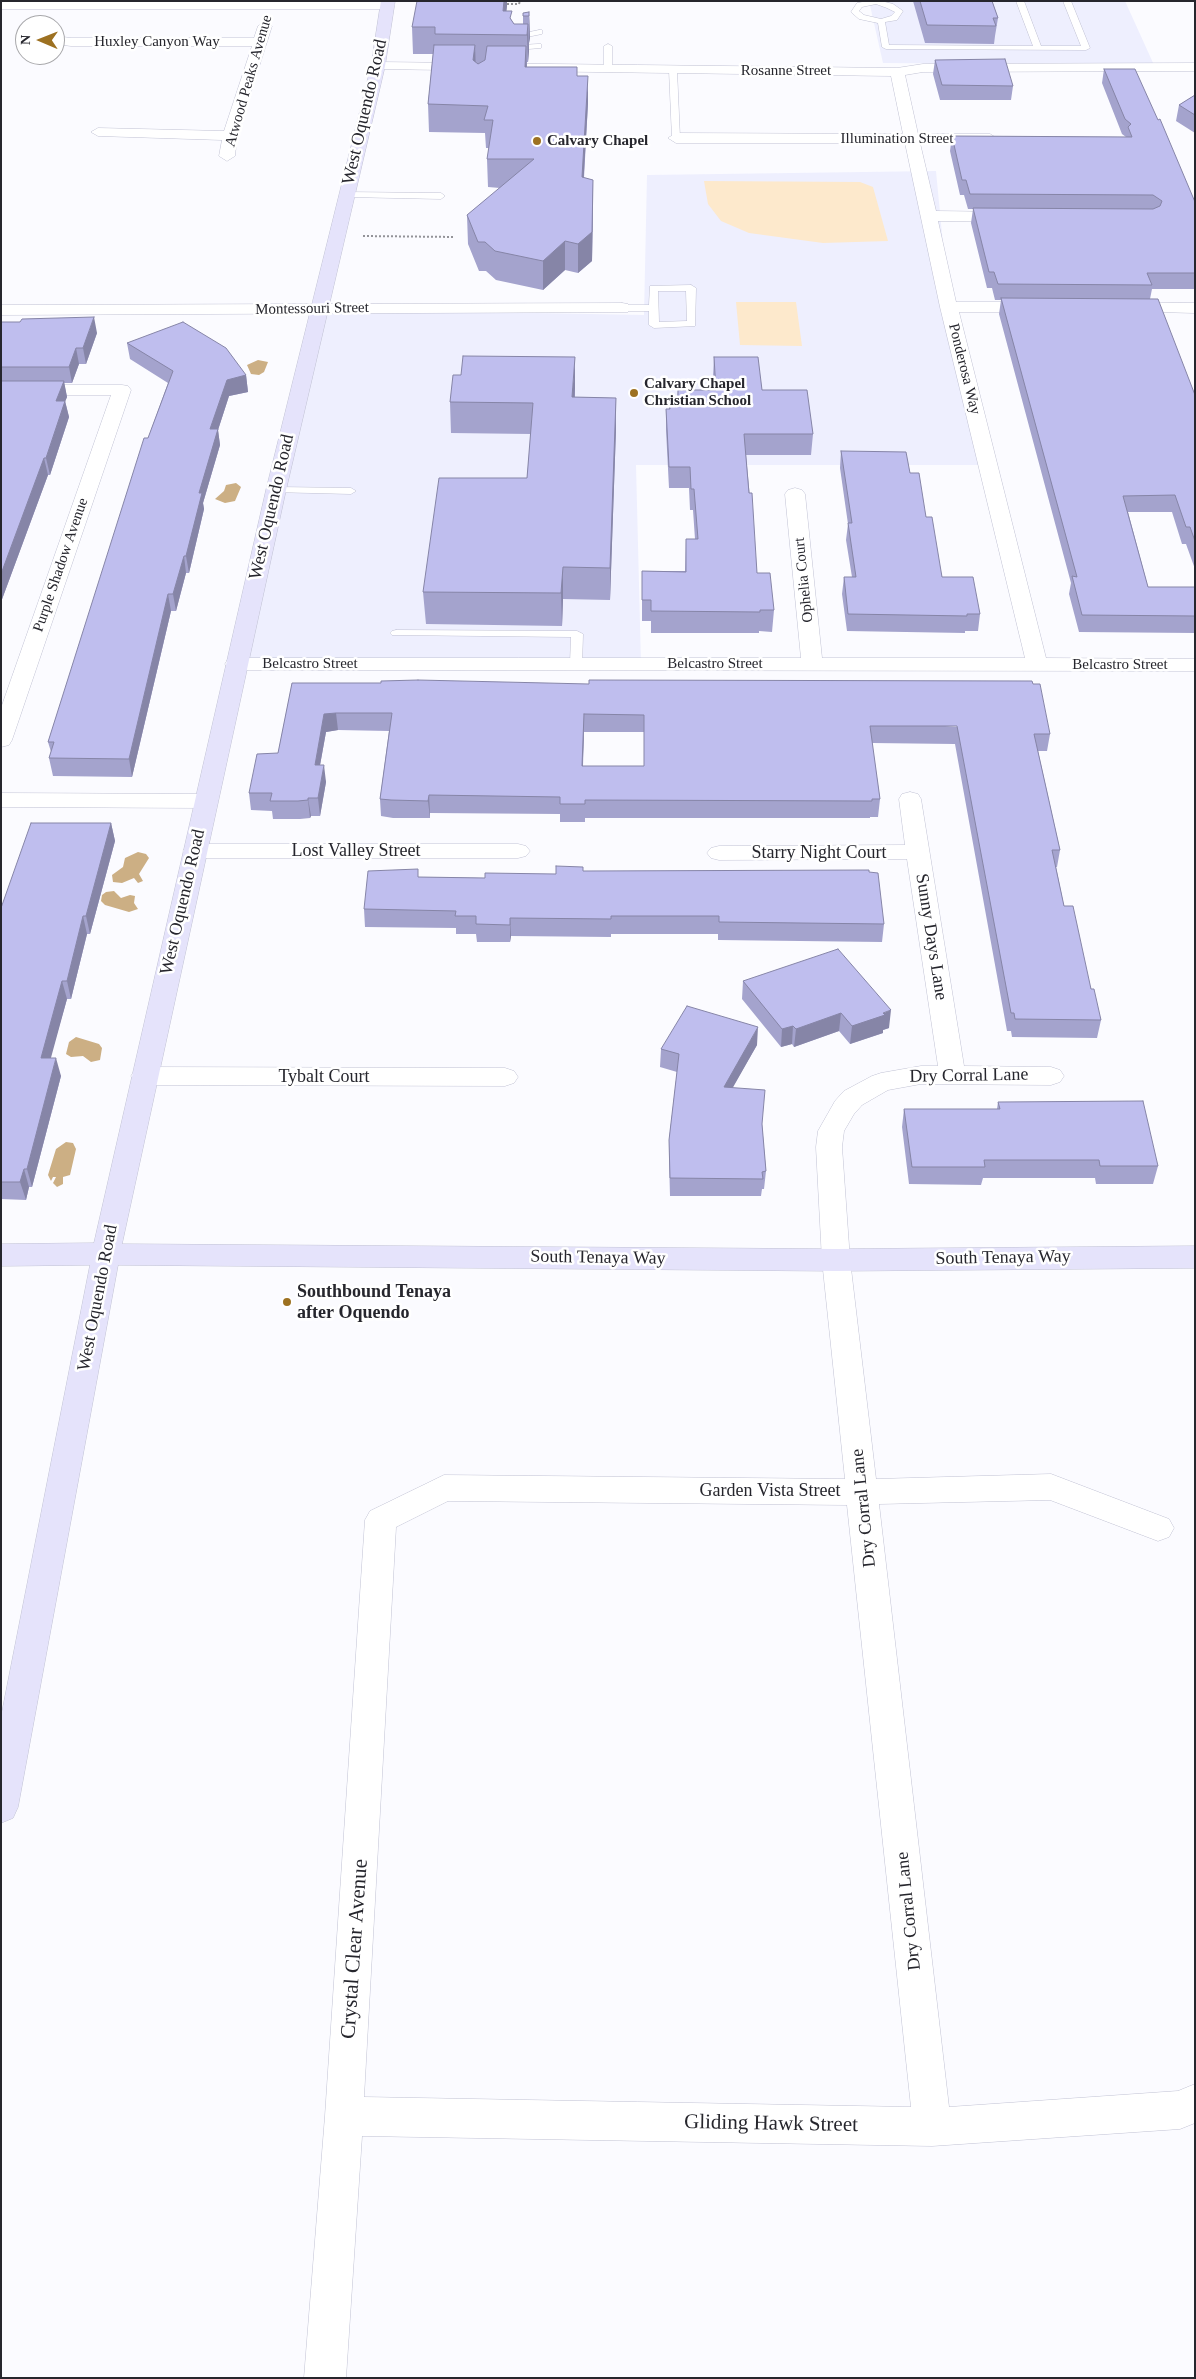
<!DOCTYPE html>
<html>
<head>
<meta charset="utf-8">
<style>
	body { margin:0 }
	#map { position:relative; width:1196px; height:2379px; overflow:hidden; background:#fbfbff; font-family:"Times New Roman",serif }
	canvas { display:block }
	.frame { position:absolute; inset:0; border:2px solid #26262d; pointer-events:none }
	.north { position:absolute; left:15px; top:15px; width:50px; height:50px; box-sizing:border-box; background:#fff; border:1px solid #a8a8ab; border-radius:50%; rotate:271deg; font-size:14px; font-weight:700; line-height:20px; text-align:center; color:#26262d }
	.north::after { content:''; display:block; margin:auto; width:18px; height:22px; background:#9d7121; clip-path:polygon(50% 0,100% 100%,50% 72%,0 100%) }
</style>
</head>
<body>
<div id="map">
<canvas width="1196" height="2379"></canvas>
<div class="frame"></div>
<div class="north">N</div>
</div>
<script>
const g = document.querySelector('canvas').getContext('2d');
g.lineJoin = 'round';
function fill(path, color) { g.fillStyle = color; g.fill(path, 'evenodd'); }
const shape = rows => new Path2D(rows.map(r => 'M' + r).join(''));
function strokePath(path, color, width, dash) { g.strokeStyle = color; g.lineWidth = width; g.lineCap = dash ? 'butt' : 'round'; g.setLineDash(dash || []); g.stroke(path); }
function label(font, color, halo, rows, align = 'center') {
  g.font = font + ' "Times New Roman",serif'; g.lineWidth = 5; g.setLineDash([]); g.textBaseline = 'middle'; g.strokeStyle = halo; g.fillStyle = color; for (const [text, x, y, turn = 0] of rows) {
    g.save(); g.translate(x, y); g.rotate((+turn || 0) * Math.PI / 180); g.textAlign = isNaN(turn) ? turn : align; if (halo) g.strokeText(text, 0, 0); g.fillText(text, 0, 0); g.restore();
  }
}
fill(shape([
	[869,1,1125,1,1154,65,883,63],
	[936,171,949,307,988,465,636,465,641,664,236,664,318,309,644,315,647,175]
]), '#eeeffe');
fill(shape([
	[704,181,860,182,873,187,888,241,823,243,749,233,721,221,708,204],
	[736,302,796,302,802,346,740,345]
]), '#fde9cc');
fill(shape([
	[258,360,268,362,264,372,259,375,251,374,247,365],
	[236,483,241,487,235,501,225,503,215,499,224,491,226,485],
	[138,852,146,854,149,858,139,874,143,881,138,883,134,878,122,883,113,882,112,875,123,867,125,858],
	[114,891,121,898,130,895,135,896,134,903,138,909,129,912,105,905,101,901,102,895,106,892],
	[76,1037,99,1044,102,1048,100,1060,91,1062,83,1056,71,1057,66,1054,69,1042],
	[66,1142,73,1143,76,1149,70,1175,63,1177,63,1184,57,1187,53,1183,56,1177,53,1177,51,1181,48,1175,56,1149]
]), '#ccaf84');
const lane = shape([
	[868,1,881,1,893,4,903,11,897,20,885,22,889,45,1033,46,1016,1,1024,1,1041,46,1081,46,1063,1,1071,1,1090,48,1086,50,886,49,882,47,878,23,859,19,851,12,857,3,868,1],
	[876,4,887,8,895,12,891,16,881,19,864,15,859,11,862,7,876,4],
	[539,30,542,30,542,34,522,38,521,45,538,44,541,44,541,48,516,50,513,45,515,35,539,30],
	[608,44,612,46,612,67,608,69,604,67,604,46,608,44],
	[673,68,677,70,680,138,676,140,672,138,669,70,673,68],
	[344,192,441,193,445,196,441,199,347,197,344,196,344,192],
	[691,285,696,288,695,326,654,328,649,325,649,311,622,311,617,308,622,305,649,305,650,286,691,285],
	[658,291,686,291,687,321,659,322,658,291],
	[276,487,351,488,356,491,351,494,272,492,271,490,276,487],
	[396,630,577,631,583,634,582,664,576,667,570,664,571,637,392,635,390,633,392,631,396,630]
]);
const street = shape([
	[1,1,389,1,395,5,388,9,1,9,1,1],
	[265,22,272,26,237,136,235,156,227,161,219,156,222,140,98,136,91,132,98,128,224,131,252,46,71,46,55,44,55,36,71,38,254,38,258,26,265,22],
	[378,62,897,68,923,64,1195,63,1195,71,923,72,905,75,918,134,990,134,998,139,990,144,920,143,936,211,1009,212,1015,214,1017,217,1015,220,1009,222,938,221,956,302,1038,302,1044,303,1047,307,1044,311,1038,312,959,312,1046,658,1195,659,1195,671,236,670,228,669,225,664,228,659,236,658,801,658,785,494,788,490,795,488,802,490,805,494,822,658,1025,658,940,307,905,143,676,143,668,138,676,133,903,134,891,76,373,69,371,66,373,63,378,62],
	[1123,302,1195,303,1195,313,1117,311,1114,307,1117,303,1123,302],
	[622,303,628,304,631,308,628,312,1,315,1,305,622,303],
	[1,385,122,385,128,386,131,390,12,740,9,745,1,747,1,708,111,395,1,395,1,385],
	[910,792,918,794,921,799,964,1066,1051,1067,1060,1070,1064,1076,1060,1082,1051,1085,921,1084,888,1090,862,1105,854,1114,844,1131,842,1147,850,1260,876,1479,1051,1474,1169,1519,1174,1528,1169,1537,1158,1541,1050,1500,879,1504,949,2107,1178,2091,1195,2084,1195,2123,1180,2129,932,2146,362,2136,346,2378,304,2378,325,2116,365,1520,370,1511,444,1475,845,1479,822,1260,816,1147,818,1131,835,1101,844,1091,872,1076,881,1073,921,1066,938,1066,907,859,719,860,711,858,707,853,711,848,719,846,905,845,899,799,902,794,910,792],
	[448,1501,847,1505,911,2107,364,2097,396,1527,448,1501],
	[1,793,205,794,213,796,216,801,213,806,205,808,1,807,1,793],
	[195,844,518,844,526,846,530,851,526,856,518,858,195,858,187,856,183,851,187,846,195,844],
	[144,1067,505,1068,514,1071,518,1077,514,1083,505,1086,144,1085,135,1082,131,1076,135,1070,144,1067]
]);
const secondary = shape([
	[381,1,395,1,385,66,286,490,122,1244,836,1249,1195,1246,1195,1268,836,1271,118,1265,18,1807,13,1818,1,1823,1,1717,90,1265,1,1266,1,1244,94,1243,266,490,371,66,381,1]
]);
strokePath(lane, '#c1c2d4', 1);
strokePath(street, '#c1c2d4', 1);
strokePath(secondary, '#c1c2d4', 1);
strokePath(shape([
	[503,4,519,4,520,1],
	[363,236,455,237]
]), '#939398', 2, [2, 2]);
fill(lane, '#fff');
fill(street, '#fff');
fill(secondary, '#e5e3fb');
fill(shape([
	[913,1,992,1,998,18,995,36,994,44,925,43],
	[507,6,506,11,514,24,523,24,523,16,529,12,530,38,529,43,529,51,528,62,527,62,527,67,577,67,577,76,588,103,584,178,593,180,593,208,592,261,578,273,565,270,543,290,496,280,486,271,479,271,468,244,467,215,500,188,488,187,487,159,489,148,486,148,485,133,429,132,428,104,433,54,413,54,412,27],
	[935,60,1013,86,1011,100,940,100,933,74],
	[1104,69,1195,202,1195,289,1152,289,1150,299,1195,395,1195,569,1186,544,1182,544,1172,512,1128,512,1148,587,1195,587,1195,633,1079,632,1069,594,1071,583,999,314,1001,300,995,300,992,288,987,288,971,223,973,209,968,209,964,195,960,195,950,151,952,136,1126,137,1122,134,1102,83],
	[1195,95,1195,133,1176,121,1179,105],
	[1,322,97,333,86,364,79,364,72,383,64,383,67,397,65,401,69,417,50,475,48,475,1,602],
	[127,343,246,375,248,392,229,396,218,430,220,445,203,503,204,509,189,573,186,573,176,611,171,611,132,777,53,776,49,758,51,752,48,742,148,438,168,383,130,359],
	[714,357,762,390,813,434,811,455,746,455,757,573,774,610,772,632,759,631,759,633,651,633,651,621,642,621,642,571,685,571,686,539,695,539,693,510,690,510,689,488,669,488,666,430,666,409,669,409,669,400,677,400,678,390,714,390,713,377],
	[575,388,575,397,616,398,616,429,610,600,563,599,562,626,426,624,423,592,527,478,531,434,451,433,450,402],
	[841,451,910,473,926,517,942,577,980,614,978,631,965,631,965,633,847,631,842,594,844,577,852,577,846,540,848,524,840,468],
	[292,683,381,683,1050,734,1047,751,1038,751,1060,850,1057,867,1056,867,1064,906,1091,989,1101,1020,1097,1038,1012,1037,1011,1031,1007,1031,955,744,872,743,880,799,878,817,870,817,870,818,585,818,585,822,560,822,560,814,430,813,430,818,393,818,381,816,380,799,389,731,338,730,326,732,320,765,326,782,320,816,311,816,310,818,300,819,273,819,272,811,251,810,249,793,278,753],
	[584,732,644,732,644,766,583,766],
	[111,823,115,841,90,934,87,934,71,999,67,999,50,1058,61,1076,32,1187,29,1187,26,1200,1,1199,1,908],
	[583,871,884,924,882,942,718,940,718,934,611,934,611,937,511,936,510,942,477,942,476,934,456,934,456,928,365,927,364,909,419,877,485,878,556,874],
	[743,981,889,1028,883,1030,883,1033,850,1044,839,1031,794,1047,792,1044,781,1047,742,999],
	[757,1045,732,1088,762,1124,766,1171,764,1189,762,1189,761,1196,670,1196,669,1158,669,1140,677,1072,660,1067,661,1049],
	[998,1102,1158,1166,1153,1184,1096,1184,1095,1178,983,1178,981,1185,909,1184,902,1127,904,1109,997,1109]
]), '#a4a3cd');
fill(shape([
	[504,1,507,1,507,6,504,35,503,11],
	[529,12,530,38,529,43],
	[528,24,529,51,528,62,527,35],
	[475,45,476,72,473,60],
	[526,46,527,73,525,67],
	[588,76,588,103,582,206,582,177],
	[593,180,593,208,592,261,578,273,578,244],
	[565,241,565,270,543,290,543,261],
	[94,317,97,333,86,364,83,348],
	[76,348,79,364,72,383,69,367],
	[575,357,575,388,573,428,572,397],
	[246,375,248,392,229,396,218,430,220,445,203,503,204,509,189,573,186,556,210,429,227,380],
	[64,381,67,397,59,417,56,401],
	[616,398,616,429,610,600,610,568],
	[65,401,69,417,50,475,46,458],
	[44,458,48,475,1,602,1,574],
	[184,556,186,573,176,611,173,594],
	[563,567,563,599,562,626,561,593],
	[168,594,171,611,132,777,129,759],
	[336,713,338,730,326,732,317,782,315,765,324,714],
	[584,714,584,732,582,784,582,766],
	[324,765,326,782,320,816,318,798],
	[429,795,430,813,430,818,428,801],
	[308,798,311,816,310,818,308,800],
	[111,823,115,841,90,934,86,916],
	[83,916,87,934,71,999,67,981],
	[510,918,511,936,510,942],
	[62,981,67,999,46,1076,41,1058],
	[891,1010,889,1028,883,1030,883,1033,850,1044,852,1026],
	[841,1013,839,1031,794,1047,796,1029],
	[793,1026,792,1044,781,1047,782,1029],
	[758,1027,757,1045,723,1105,724,1087],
	[56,1058,61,1076,32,1187,27,1169],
	[24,1169,29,1187,26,1200,20,1182]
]), '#8685a7');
const building = shape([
	[417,1,504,1,503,11,512,11,510,18,514,24,528,24,527,35,435,34,435,27,412,27,417,1],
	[920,1,992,1,998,18,993,18,996,26,927,25,920,1],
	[529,12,529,16,523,16,523,13,529,12],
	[434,45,475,45,473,60,478,64,485,60,487,46,526,46,525,67,577,67,577,76,588,76,582,177,593,180,592,232,578,244,565,241,543,261,495,251,485,242,478,242,467,215,534,159,487,159,493,120,484,120,488,106,428,104,434,45],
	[1005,59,1013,86,942,85,935,60,1005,59],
	[1104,69,1135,69,1158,120,1160,119,1195,202,1195,273,1147,273,1152,285,998,284,994,272,989,272,973,208,1153,209,1160,206,1162,201,1153,195,970,194,966,180,962,180,952,136,1132,137,1128,127,1131,124,1125,119,1104,69],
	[1195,95,1195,115,1179,105,1195,95],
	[1001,298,1158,299,1195,395,1195,541,1190,527,1186,527,1175,495,1123,496,1148,587,1195,587,1195,616,1082,615,1072,576,1077,577,1001,298],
	[94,317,83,348,76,348,69,367,1,367,1,322,20,322,22,319,94,317],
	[183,322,226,348,246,375,227,380,210,429,218,429,199,493,202,493,186,556,184,556,173,594,168,594,129,759,49,758,54,742,48,742,144,438,148,438,173,371,127,343,183,322],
	[463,356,575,357,572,397,616,398,610,568,563,567,561,593,423,592,439,478,527,478,533,403,450,402,453,375,461,375,463,356],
	[714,357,758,357,762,390,807,390,813,434,744,434,749,493,752,493,757,573,770,573,774,610,760,610,760,612,651,611,651,600,642,600,642,571,686,572,686,539,698,539,694,489,691,489,690,467,669,467,666,409,670,409,669,400,678,400,678,390,716,390,714,357],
	[1,381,64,381,56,401,65,401,46,458,44,458,1,574,1,381],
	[841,451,906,452,910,473,919,473,926,517,932,517,942,577,973,577,980,614,967,614,967,616,848,614,844,577,856,577,848,523,852,523,841,451],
	[418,680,589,684,589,680,1032,681,1033,684,1040,684,1050,734,1034,734,1060,850,1052,850,1064,906,1073,906,1091,989,1094,989,1101,1020,1015,1019,1014,1013,1011,1013,957,726,870,726,880,799,872,799,872,801,585,800,585,804,560,804,560,797,429,795,428,801,391,800,380,799,392,713,336,713,324,714,315,765,324,765,318,798,308,798,308,800,298,801,270,801,272,793,249,793,257,754,278,753,292,683,381,683,381,681,418,680],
	[584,714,644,715,644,766,582,766,584,714],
	[31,823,111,823,86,916,83,916,67,981,62,981,41,1058,56,1058,27,1169,24,1169,20,1182,1,1182,1,908,31,823],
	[556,866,583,867,583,871,869,870,869,872,878,873,884,924,719,922,719,916,611,916,611,919,510,918,510,925,476,924,476,916,455,916,456,911,364,909,368,871,418,869,418,877,485,878,485,873,556,874,556,866],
	[838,949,891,1010,883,1013,885,1015,852,1026,841,1013,796,1029,793,1026,782,1029,743,981,838,949],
	[687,1006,758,1027,724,1087,765,1090,762,1124,766,1171,762,1172,763,1179,670,1178,669,1140,679,1054,661,1049,687,1006],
	[1143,1101,1158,1166,1100,1166,1099,1160,984,1160,985,1167,912,1167,904,1109,1000,1109,998,1102,1143,1101]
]);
fill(building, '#bfbeee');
strokePath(building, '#8685a7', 1);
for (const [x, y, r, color] of [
	[537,141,5,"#9d7121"],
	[634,393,5,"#9d7121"],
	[287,1302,5,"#9d7121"]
]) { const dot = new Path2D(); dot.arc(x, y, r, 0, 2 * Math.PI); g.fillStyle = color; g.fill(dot); strokePath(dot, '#fff', 2); }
label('15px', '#26262d', '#fff', [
	["Huxley Canyon Way",157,42],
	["Rosanne Street",786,71],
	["Atwood Peaks Avenue",249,81,-74],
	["Illumination Street",897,139],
	["Montessouri Street",312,309,-1],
	["Ponderosa Way",964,369,76],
	["Purple Shadow Avenue",61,565,-71],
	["Ophelia Court",804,580,-96],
	["Belcastro Street",310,664],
	["Belcastro Street",715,664],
	["Belcastro Street",1120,665]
]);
label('bold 15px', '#26262d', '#fff', [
	["Calvary Chapel",547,141],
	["Calvary Chapel",644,384],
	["Christian School",644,401]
], 'left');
label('18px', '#26262d', '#fff', [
	["West Oquendo Road",365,112,-77],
	["West Oquendo Road",272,507,-77],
	["Lost Valley Street",356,851],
	["Starry Night Court",819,853],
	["West Oquendo Road",183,902,-77],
	["Sunny Days Lane",931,937,81],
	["Dry Corral Lane",969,1076,-1],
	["Tybalt Court",324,1077],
	["South Tenaya Way",598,1258,1],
	["South Tenaya Way",1003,1258,-1],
	["West Oquendo Road",98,1298,-79],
	["Garden Vista Street",770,1491],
	["Dry Corral Lane",864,1508,-96],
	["Dry Corral Lane",909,1911,-96]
]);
label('bold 18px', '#26262d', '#fff', [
	["Southbound Tenaya",297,1292],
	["after Oquendo",297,1313]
], 'left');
label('21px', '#26262d', '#fff', [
	["Crystal Clear Avenue",355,1949,-86],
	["Gliding Hawk Street",771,2124,1]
]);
</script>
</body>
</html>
